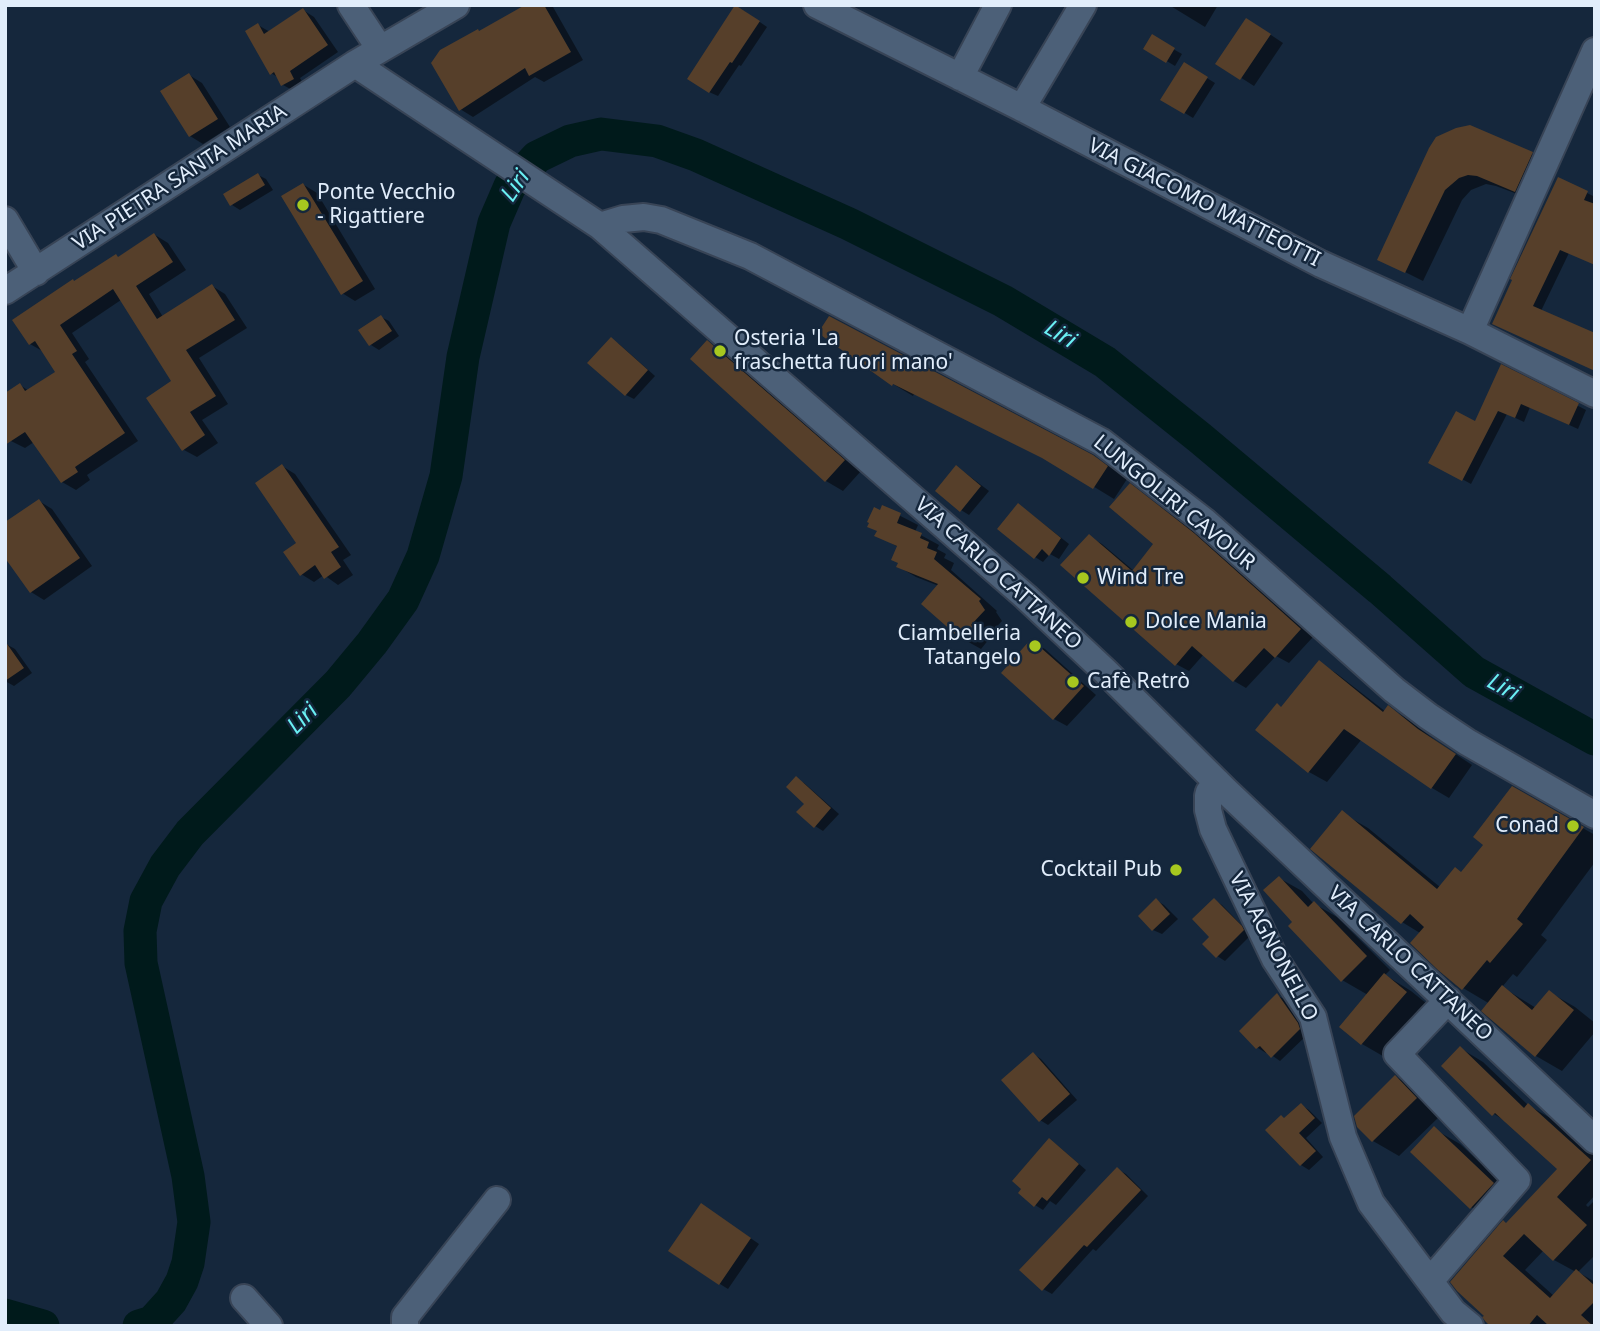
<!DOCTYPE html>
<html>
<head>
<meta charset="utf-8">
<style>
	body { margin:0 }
	#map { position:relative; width:1600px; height:1331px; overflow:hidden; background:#15273c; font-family:"Noto Sans",sans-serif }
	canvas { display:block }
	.frame { position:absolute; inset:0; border:7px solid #e1edfb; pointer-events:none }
</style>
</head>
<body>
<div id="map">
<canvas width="1600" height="1331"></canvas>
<div class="frame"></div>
</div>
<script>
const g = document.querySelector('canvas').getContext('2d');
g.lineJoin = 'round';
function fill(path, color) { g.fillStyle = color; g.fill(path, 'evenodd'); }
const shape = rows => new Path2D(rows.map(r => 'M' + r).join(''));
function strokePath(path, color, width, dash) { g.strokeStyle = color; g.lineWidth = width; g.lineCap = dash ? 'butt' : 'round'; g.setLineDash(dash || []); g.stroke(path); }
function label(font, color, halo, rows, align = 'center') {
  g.font = font + ' "Noto Sans",sans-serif'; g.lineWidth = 5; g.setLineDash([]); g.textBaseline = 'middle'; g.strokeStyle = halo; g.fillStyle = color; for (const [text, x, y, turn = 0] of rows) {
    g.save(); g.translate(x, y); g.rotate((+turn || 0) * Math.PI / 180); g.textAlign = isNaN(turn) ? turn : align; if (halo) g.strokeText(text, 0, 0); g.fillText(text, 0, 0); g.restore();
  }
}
fill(shape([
	[529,5,550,5,553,7,583,60,544,82,535,77,473,117,460,109,481,32],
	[1169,5,1218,5,1205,27],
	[303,10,314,17,338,52,300,78,304,85,294,91,283,85,279,78,271,73,258,25,270,32],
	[744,11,767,27,741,66,739,65,718,96,709,92],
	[1259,27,1283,43,1254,86,1218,63],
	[1152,37,1182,54,1175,66,1145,48],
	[1184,64,1215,83,1193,118,1162,99],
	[189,75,202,83,230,127,203,144,190,136],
	[1430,149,1532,154,1549,164,1533,200,1496,186,1486,184,1471,190,1462,200,1423,281,1379,259],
	[258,175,266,179,273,190,240,210,232,205],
	[1558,179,1587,193,1595,197,1595,199,1541,311,1503,328],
	[304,185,317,193,375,289,355,301,342,293],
	[155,235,168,243,186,270,149,294,163,317,212,286,225,294,247,328,199,358,228,404,202,420,218,443,197,457,184,450,173,381,121,300,72,333,89,359,85,362,138,441,87,475,90,480,76,490,62,482,34,442,25,448,11,441,20,385,29,391,57,372,44,352,30,344,75,282,119,258],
	[381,317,389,321,399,336,379,350,371,345],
	[820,333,1093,457,1114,469,1127,479,1114,499,1060,466,914,394,913,396,893,384],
	[611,339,619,344,655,376,634,399,626,395],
	[707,342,725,352,861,471,843,491,826,481],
	[1502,366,1586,410,1578,429,1530,407,1524,422,1507,414,1471,484,1431,462,1476,423],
	[282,466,295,474,351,555,343,560,353,575,338,585,324,575,314,582,301,574,299,544],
	[964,472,989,491,969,515,961,510],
	[1142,493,1207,542,1313,637,1289,663,1276,656,1246,688,1234,681,1204,654,1189,671,1176,664,1090,537,1102,544,1134,571,1156,544],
	[39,501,52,509,92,566,44,600,31,592],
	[883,507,918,525,915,532,939,545,937,549,946,554,944,558,954,563,951,570,997,611,996,612,1002,621,987,637,990,638,981,649,963,639,939,586,916,577,899,567,898,547,877,535],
	[1026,510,1069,544,1059,559,1050,554,1043,562,1035,557],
	[1032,642,1045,649,1096,695,1067,726,1054,719,1003,673],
	[6,644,15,649,32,673,14,686,5,681],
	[1319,663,1336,673,1386,712,1389,708,1406,718,1436,741,1472,765,1449,798,1432,788,1362,739,1327,782,1309,772,1257,730,1282,708],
	[796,779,804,783,839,814,823,831,815,826],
	[1512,788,1595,835,1595,862,1541,935,1547,940,1517,977,1513,974,1502,987,1536,1008,1549,992,1575,1007,1595,1023,1595,1032,1562,1071,1536,1056,1484,1011,1490,1004,1463,988,1439,969,1420,933,1402,922,1342,813,1368,828,1440,887,1462,873,1486,845],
	[1279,878,1302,891,1313,903,1337,917,1390,970,1385,975,1411,991,1432,1008,1388,1059,1362,1044,1342,1027,1368,995,1342,980,1295,922],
	[1156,900,1164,905,1178,919,1162,934,1153,930,1140,916],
	[1214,900,1222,905,1251,935,1225,961,1217,956,1212,937],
	[1278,996,1286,1000,1306,1030,1308,1034,1280,1061,1267,1052,1266,1053,1258,1048,1241,1031],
	[1460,1048,1483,1062,1528,1105,1552,1119,1595,1157,1595,1195,1586,1205,1588,1207,1595,1200,1595,1255,1578,1272,1595,1282,1595,1326,1493,1326,1507,1224,1560,1169,1507,1122,1494,1114],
	[1544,1250,1554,1260,1576,1272,1554,1296,1525,1270],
	[1033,1054,1041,1059,1077,1100,1048,1125,1040,1120],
	[1396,1077,1422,1092,1442,1114,1399,1156,1373,1141],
	[1301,1105,1309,1110,1322,1123,1306,1138,1323,1157,1309,1170,1301,1165,1286,1120],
	[1434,1129,1460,1144,1519,1199,1498,1223,1471,1207],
	[1049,1140,1057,1145,1086,1170,1056,1205,1050,1201,1043,1210,1035,1205],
	[1117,1169,1126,1174,1148,1196,1096,1251,1093,1249,1052,1294,1043,1289,1022,1270],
	[710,1210,759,1244,728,1289,720,1284]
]), '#0007');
strokePath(shape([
	[5,1315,43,1326],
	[139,1326,152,1322,171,1301,182,1281,188,1263,194,1222,188,1176,141,963,140,931,146,901,165,866,190,833,338,684,372,643,403,600,423,556,446,476,463,357,494,223,510,186,537,157,570,141,601,134,657,141,696,155,849,224,1003,301,1105,362,1200,438,1380,589,1474,672,1595,739]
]), '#001a1b', 33);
fill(shape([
	[525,5,544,5,571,52,529,76,525,68,459,111,431,63,440,50,478,29,479,31],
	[735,5,760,21,732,63,730,62,709,93,687,79],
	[303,8,328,45,290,71,294,79,281,86,274,72,270,75,245,31,258,23,264,34],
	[1246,18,1271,34,1240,80,1215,64],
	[1152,34,1175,48,1166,63,1143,49],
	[1184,62,1208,77,1184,114,1160,100],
	[189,73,218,119,189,137,160,91],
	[1470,125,1533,152,1515,192,1477,176,1468,175,1459,178,1445,190,1405,273,1377,260,1429,148,1436,137,1456,128],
	[258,173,265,185,230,206,223,194],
	[1558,177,1588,191,1584,200,1595,204,1595,265,1560,250,1533,306,1595,333,1595,371,1492,324,1512,280,1510,279],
	[303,183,363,281,341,295,281,196],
	[154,233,173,262,136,286,157,319,212,284,235,320,186,350,216,396,190,412,205,435,182,451,146,398,171,381,113,289,60,325,77,351,72,354,125,433,75,467,78,472,61,483,25,432,5,445,5,393,20,383,25,391,55,372,35,341,29,345,12,320,73,279,74,281,116,254,118,257],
	[381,315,392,331,369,346,358,330],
	[829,316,1093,455,1108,466,1093,489,1042,458,893,384,892,386,818,333],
	[611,337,648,370,625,396,587,363],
	[707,340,845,460,825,482,690,359],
	[1501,364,1579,403,1569,425,1521,404,1515,418,1498,411,1462,481,1428,463,1456,411,1475,421],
	[282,464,339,547,331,552,341,567,324,579,315,565,300,576,283,552,296,543,255,483],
	[956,465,981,486,960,512,935,491],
	[1130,483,1194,533,1301,629,1275,658,1264,648,1233,682,1192,646,1175,666,1060,565,1089,534,1132,571,1153,544,1109,507],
	[39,499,80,558,30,593,5,558,5,522],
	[1018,503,1061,538,1049,556,1042,549,1034,559,997,529],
	[882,505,901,513,897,523,922,533,920,538,929,542,927,548,937,552,934,559,981,599,979,601,985,610,971,625,974,627,962,640,921,604,938,584,896,567,898,563,891,560,897,546,874,536,877,531,867,527,869,523,867,522,874,507,880,510],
	[1031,639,1084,686,1053,720,1001,673],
	[5,641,24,668,5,681],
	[1319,660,1383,712,1388,705,1418,729,1456,754,1431,789,1344,729,1308,773,1255,730,1277,703,1281,707],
	[796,776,831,808,814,828,796,812,804,804,786,787],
	[1512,786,1584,827,1517,919,1523,924,1490,963,1487,960,1462,990,1438,970,1410,943,1424,927,1410,914,1401,924,1310,849,1342,810,1437,889,1455,867,1461,872,1483,845,1473,837],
	[1279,876,1308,907,1314,901,1367,956,1341,982,1288,926,1292,922,1263,890],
	[1156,898,1170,914,1152,931,1138,916],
	[1214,898,1242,926,1244,930,1216,958,1202,944,1209,937,1192,919],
	[1384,973,1407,992,1361,1045,1339,1027],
	[1502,985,1532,1010,1549,990,1574,1010,1535,1057,1481,1011],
	[1277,993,1298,1023,1300,1029,1271,1058,1260,1046,1256,1049,1239,1031],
	[1460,1046,1524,1108,1528,1103,1591,1160,1557,1197,1587,1225,1553,1261,1524,1234,1503,1256,1550,1298,1576,1269,1595,1286,1595,1301,1581,1315,1593,1326,1549,1326,1537,1315,1528,1326,1490,1326,1485,1321,1482,1317,1484,1316,1457,1291,1450,1282,1503,1220,1506,1223,1557,1169,1495,1113,1492,1116,1441,1066],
	[1033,1052,1070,1094,1039,1122,1001,1080],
	[1395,1075,1417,1098,1372,1142,1357,1127,1354,1116],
	[1301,1103,1315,1118,1299,1133,1316,1151,1300,1166,1265,1130,1281,1115,1284,1118],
	[1434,1126,1494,1183,1470,1209,1410,1152],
	[1049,1138,1079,1164,1047,1201,1042,1197,1034,1207,1018,1193,1021,1189,1012,1181],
	[1117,1167,1141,1190,1087,1247,1084,1245,1042,1291,1019,1270],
	[701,1203,751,1238,719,1285,668,1251]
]), '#563f2a');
const minor = shape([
	[351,5,380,49],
	[817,5,1022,108,1321,264,1470,331,1595,394],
	[355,64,600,226,1026,597,1106,672,1226,791,1595,1140],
	[960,77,998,5],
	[1022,108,1083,5],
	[5,220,36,272],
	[600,226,623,219,644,217,661,220,750,256,1102,442,1204,521,1394,690,1428,716,1467,742,1595,815],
	[5,291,355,64,456,5],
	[1470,331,1595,51],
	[1217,782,1209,792,1208,796,1208,810,1213,829,1275,959,1313,1017,1343,1137,1371,1203,1453,1312,1470,1326],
	[1430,1281,1517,1180,1397,1054,1448,1000],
	[244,1298,269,1326],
	[405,1326,405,1317,497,1200]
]);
strokePath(minor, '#384456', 30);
strokePath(minor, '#4c6078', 26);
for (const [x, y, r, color] of [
	[303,205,7,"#a7c81f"],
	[720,351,7,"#a7c81f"],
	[1083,578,7,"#a7c81f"],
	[1131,622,7,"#a7c81f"],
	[1035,646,7,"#a7c81f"],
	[1073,682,7,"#a7c81f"],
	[1573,826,7,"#a7c81f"],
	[1176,870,7,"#a7c81f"]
]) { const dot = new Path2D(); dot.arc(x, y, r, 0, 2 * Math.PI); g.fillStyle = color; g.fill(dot); strokePath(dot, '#15273c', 2.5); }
label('21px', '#e1edfb', '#15273c', [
	["VIA PIETRA SANTA MARIA",180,178,-33],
	["VIA GIACOMO MATTEOTTI",1204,203,27],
	["LUNGOLIRI CAVOUR",1174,503,39],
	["VIA CARLO CATTANEO",998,574,42],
	["VIA AGNONELLO",1273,947,62],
	["VIA CARLO CATTANEO",1410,964,43]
]);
label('21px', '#e1edfb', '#15273c', [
	["Ponte Vecchio",317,193],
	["- Rigattiere",317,217],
	["Osteria 'La",734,339],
	["fraschetta fuori mano'",734,363],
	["Wind Tre",1097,578],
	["Dolce Mania",1145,622],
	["Ciambelleria",1021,634,"right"],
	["Tatangelo",1021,658,"right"],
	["Cafè Retrò",1087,682],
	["Conad",1559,826,"right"],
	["Cocktail Pub",1162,870,"right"]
], 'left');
label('italic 23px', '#6af0f4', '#15273c', [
	["Liri",516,186,-56],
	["Liri",1060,335,31],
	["Liri",1503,688,29],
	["Liri",303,719,-45]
]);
</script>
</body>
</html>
